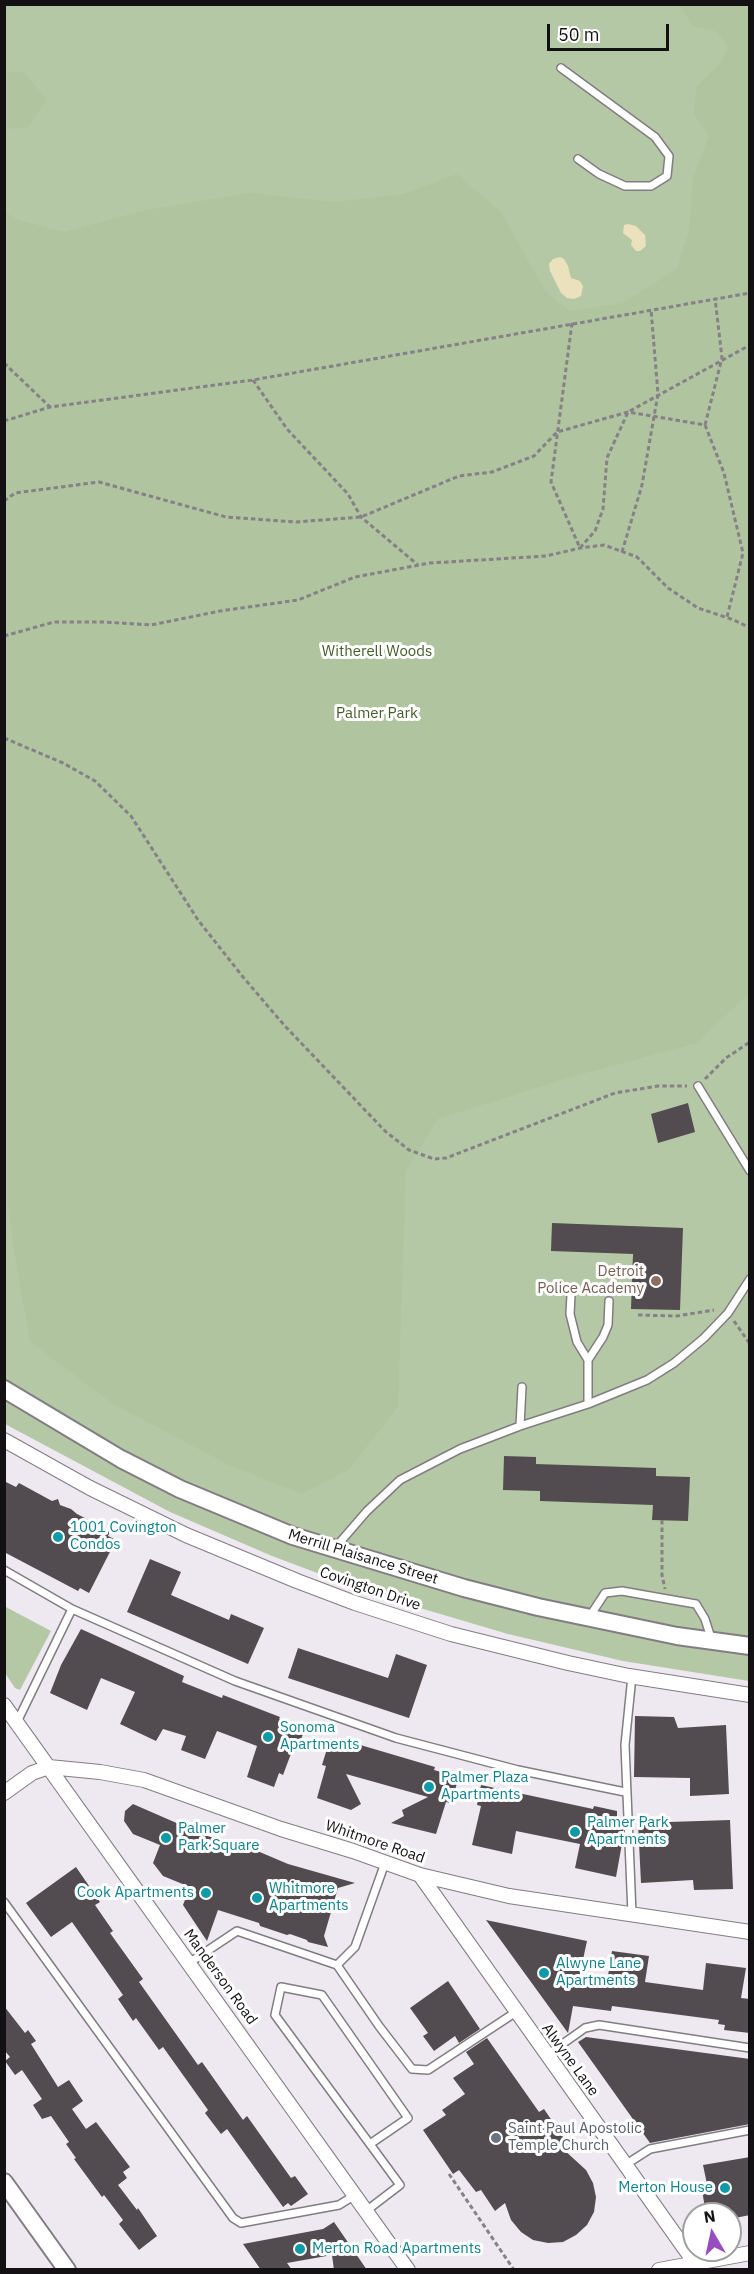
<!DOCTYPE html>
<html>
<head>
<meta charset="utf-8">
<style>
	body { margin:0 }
	#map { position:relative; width:754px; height:2274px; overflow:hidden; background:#eee8f0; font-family:"IBM Plex Sans",sans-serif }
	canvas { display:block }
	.frame { position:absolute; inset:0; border:6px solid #141114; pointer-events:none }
	.north { position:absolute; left:682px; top:2202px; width:60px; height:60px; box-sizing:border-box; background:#fff; border:2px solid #a1a0a1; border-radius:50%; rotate:351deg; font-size:16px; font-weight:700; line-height:24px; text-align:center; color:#141114 }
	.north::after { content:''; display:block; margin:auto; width:21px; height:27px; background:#974dc0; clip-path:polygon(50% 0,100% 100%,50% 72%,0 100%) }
	.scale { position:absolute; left:547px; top:24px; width:122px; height:27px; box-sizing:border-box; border:3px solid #141114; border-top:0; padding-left:8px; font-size:18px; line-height:21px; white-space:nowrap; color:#141114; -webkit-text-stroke:4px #fff; paint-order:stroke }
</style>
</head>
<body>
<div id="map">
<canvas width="754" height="2274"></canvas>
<div class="frame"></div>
<div class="north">N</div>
<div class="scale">50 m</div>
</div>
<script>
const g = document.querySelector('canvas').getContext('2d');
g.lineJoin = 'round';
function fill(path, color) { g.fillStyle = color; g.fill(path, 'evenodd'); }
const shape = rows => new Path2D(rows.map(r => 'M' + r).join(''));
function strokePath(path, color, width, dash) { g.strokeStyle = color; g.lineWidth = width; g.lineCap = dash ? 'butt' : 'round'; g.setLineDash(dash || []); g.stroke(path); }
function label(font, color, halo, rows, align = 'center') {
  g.font = font + ' "IBM Plex Sans",sans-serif'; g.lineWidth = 6; g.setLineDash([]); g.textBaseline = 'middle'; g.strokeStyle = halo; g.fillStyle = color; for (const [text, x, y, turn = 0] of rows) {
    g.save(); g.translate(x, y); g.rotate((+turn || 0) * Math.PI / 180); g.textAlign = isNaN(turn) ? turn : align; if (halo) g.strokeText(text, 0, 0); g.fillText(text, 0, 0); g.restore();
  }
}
fill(shape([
	[4,5,749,5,749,1681,623,1661,508,1634,376,1595,272,1556,170,1512,5,1424],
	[4,1606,51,1631,20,1690,15,1688,5,1673]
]), '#b5c8a5');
fill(shape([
	[679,5,749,5,749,993,697,1043,571,1077,438,1119,406,1171,398,1407,348,1470,302,1494,229,1465,113,1404,30,1342,15,1256,4,1181,5,212,16,219,64,232,146,210,250,193,335,202,403,194,457,174,501,212,545,291,569,311,623,303,677,269,689,229,693,177,709,136,694,114,696,87,719,65,729,47,717,32,693,26],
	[5,72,23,72,47,99,28,127,5,129]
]), '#b0c4a0');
fill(shape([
	[628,224,636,226,645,235,646,246,640,251,636,251,631,245,632,240,623,233,624,225],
	[560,257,564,259,568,266,571,278,580,281,583,286,581,296,574,299,567,298,561,293,550,271,549,264,553,259]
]), '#ebe1bc');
fill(shape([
	[688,1103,695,1132,658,1143,651,1114],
	[552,1223,683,1228,680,1310,631,1309,633,1254,551,1251],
	[504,1456,536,1457,536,1464,656,1468,656,1476,690,1477,688,1521,652,1520,653,1505,540,1501,540,1491,503,1490],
	[4,1481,16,1487,19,1483,52,1501,58,1499,60,1505,71,1509,77,1514,110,1531,108,1536,116,1540,89,1593,80,1588,78,1591,4,1552],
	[150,1559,181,1572,171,1595,229,1620,231,1614,264,1628,248,1664,127,1612],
	[81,1629,184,1676,182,1682,222,1698,223,1695,280,1717,279,1719,305,1729,296,1752,292,1751,283,1775,279,1773,274,1787,247,1777,257,1746,217,1731,205,1759,181,1750,186,1736,163,1729,156,1741,120,1724,135,1692,101,1678,87,1710,50,1693,61,1665],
	[298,1648,388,1678,396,1654,427,1665,409,1718,288,1678],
	[635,1716,674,1717,678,1728,726,1725,729,1794,690,1796,690,1778,634,1777],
	[330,1739,356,1747,357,1744,435,1767,434,1770,459,1777,451,1803,446,1802,436,1834,391,1823,404,1816,402,1810,428,1797,346,1774,361,1804,351,1810,317,1798,326,1766,322,1765],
	[481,1785,593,1809,594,1806,617,1811,617,1824,623,1824,623,1838,616,1877,575,1868,580,1844,516,1831,512,1854,472,1845,481,1806,477,1805],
	[133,1804,204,1835,255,1850,288,1864,355,1883,338,1888,324,1936,328,1947,308,1942,307,1940,290,1934,287,1935,260,1926,259,1923,218,1910,207,1941,183,1905,190,1887,163,1876,153,1863,160,1845,133,1834,124,1821,125,1811],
	[730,1820,733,1889,694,1890,693,1880,641,1883,638,1823],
	[76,1867,100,1902,95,1905,113,1931,110,1933,143,1979,139,1982,198,2065,202,2062,243,2120,247,2116,291,2178,295,2176,308,2194,291,2206,288,2203,283,2207,227,2129,221,2134,205,2113,208,2110,163,2047,159,2050,136,2018,133,2021,118,1999,123,1995,72,1922,51,1937,26,1903],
	[486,1920,587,1941,579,1978,607,1982,612,1951,649,1956,645,1982,703,1990,706,1963,746,1968,741,1998,750,1999,750,2033,724,2030,725,2025,718,2024,719,2020,612,2006,611,2011,573,2006,568,2033],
	[448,1981,480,2029,459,2043,455,2036,434,2051,423,2036,428,2033,410,2008],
	[4,2006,25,2033,28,2030,36,2041,31,2044,58,2087,69,2080,83,2101,72,2109,86,2129,96,2122,130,2167,123,2172,127,2178,118,2185,137,2210,138,2208,157,2236,139,2250,119,2224,123,2220,104,2195,102,2197,74,2159,76,2158,66,2144,69,2142,51,2116,42,2119,33,2105,42,2099,22,2070,15,2075,5,2061,10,2057,4,2050],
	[586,2037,750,2059,750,2124,650,2143,578,2042],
	[487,2038,539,2112,544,2109,569,2146,563,2149,586,2170,593,2183,596,2197,594,2212,587,2225,576,2235,563,2242,548,2243,533,2240,521,2232,511,2220,505,2203,495,2211,481,2190,476,2192,459,2170,453,2174,423,2130,446,2115,442,2110,465,2094,453,2078,474,2064,466,2052],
	[750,2157,750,2215,730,2219,730,2214,706,2214,702,2190,708,2189,703,2165],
	[334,2222,367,2270,334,2270,332,2255,287,2263,292,2270,261,2270,243,2244,323,2229]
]), '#524c51');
const service = shape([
	[561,68,655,137,669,156,667,176,651,186,625,186,599,174,578,159],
	[698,1086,750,1171],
	[571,1295,570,1314,577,1342,588,1360,588,1404],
	[588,1360,603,1337,608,1325,609,1301],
	[520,1426,522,1387],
	[335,1548,367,1511,400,1480,460,1449,520,1426,588,1404,647,1380,674,1363,704,1338,728,1313,750,1279],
	[4,1570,72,1609],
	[590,1616,605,1593,622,1591,667,1599,696,1604,705,1619,711,1638],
	[17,1722,72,1609,235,1681,396,1738,518,1770,625,1792],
	[4,1902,233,2218,241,2223,339,2205,355,2195],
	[632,1914,625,1745,632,1676],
	[189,1963,237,1931,337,1965,379,2026,412,2069,428,2070,516,2012],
	[337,1965,355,1947,385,1863],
	[547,2055,585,2028,599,2025,750,2048],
	[625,2165,650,2149,750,2130],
	[366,2211,400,2185,275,2015,281,1987,322,1995,408,2118,370,2144]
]);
const minor = shape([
	[4,1440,90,1488,186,1535,297,1581,355,1603,451,1634,568,1663,629,1676,750,1695],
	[4,1705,408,2270],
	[4,1793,32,1773,49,1767,100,1772,144,1780,281,1829,353,1851,420,1875,509,1896,750,1932],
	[420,1875,695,2263],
	[659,2270,750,2253]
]);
const tertiary = shape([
	[4,1389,121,1459,180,1489,293,1536,464,1588,538,1607,677,1636,750,1646],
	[4,2182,67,2270]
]);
strokePath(service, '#827c83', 10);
strokePath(minor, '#827c83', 16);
strokePath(tertiary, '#827c83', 20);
strokePath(shape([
	[572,323,551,482,580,548,595,531,603,509,607,458,628,412,750,345],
	[4,363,50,407],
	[253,380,287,429,348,494,361,517,418,565],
	[4,421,50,407,253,380,750,293],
	[705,425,722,358,715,298],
	[4,501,15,493,99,482,226,517,296,522,361,517,459,476,492,472,534,456,557,432,628,412,705,425,724,473,743,553,727,617],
	[622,552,642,485,658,394,651,309],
	[4,636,54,622,105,622,151,625,220,611,298,600,355,577,430,563,546,556,580,548,604,545,637,557,668,588,698,608,734,620,750,628],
	[4,738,63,763,95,781,131,816,198,920,243,977,284,1025,385,1131,409,1150,434,1159,446,1158,615,1093,658,1086,687,1086],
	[705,1079,726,1058,750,1042],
	[638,1315,677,1316,714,1310],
	[734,1321,750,1344],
	[662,1520,662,1575,665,1589],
	[449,2174,514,2270]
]), '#858186', 3, [4.5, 3]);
strokePath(service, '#fff', 7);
strokePath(minor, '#fff', 14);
strokePath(tertiary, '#fff', 16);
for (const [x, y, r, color] of [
	[656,1281,6,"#8d6e63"],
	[58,1537,6,"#0f9aa8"],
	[268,1737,6,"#0f9aa8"],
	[429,1787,6,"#0f9aa8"],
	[575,1832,6,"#0f9aa8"],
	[166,1838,6,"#0f9aa8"],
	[206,1893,6,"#0f9aa8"],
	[257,1898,6,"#0f9aa8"],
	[544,1973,6,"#0f9aa8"],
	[496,2138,6,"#6b7280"],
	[725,2188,6,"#0f9aa8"],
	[300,2249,6,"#0f9aa8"]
]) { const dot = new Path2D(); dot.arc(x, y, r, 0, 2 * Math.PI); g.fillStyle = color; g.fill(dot); strokePath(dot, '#fff', 2); }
label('15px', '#445e29', '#fff', [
	["Witherell Woods",377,652],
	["Palmer Park",377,714]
]);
label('15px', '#785e54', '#fff', [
	["Detroit",644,1272],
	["Police Academy",644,1289]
], 'right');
label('15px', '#0d838f', '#fff', [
	["1001 Covington",70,1528],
	["Condos",70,1545],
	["Sonoma",280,1728],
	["Apartments",280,1745],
	["Palmer Plaza",441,1778],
	["Apartments",441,1795],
	["Palmer Park",587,1823],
	["Apartments",587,1840],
	["Palmer",178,1829],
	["Park Square",178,1846],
	["Whitmore",269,1889],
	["Apartments",269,1906],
	["Cook Apartments",194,1893,"right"],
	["Alwyne Lane",556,1964],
	["Apartments",556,1981],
	["Merton House",713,2188,"right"],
	["Merton Road Apartments",312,2249]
], 'left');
label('15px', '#141114', '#fff', [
	["Merrill Plaisance Street",363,1557,17],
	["Covington Drive",370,1589,19],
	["Whitmore Road",375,1842,19],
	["Manderson Road",220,1977,54],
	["Alwyne Lane",570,2060,54]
]);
label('15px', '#5b616d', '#fff', [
	["Saint Paul Apostolic",508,2129],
	["Temple Church",508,2146]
], 'left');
</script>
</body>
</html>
